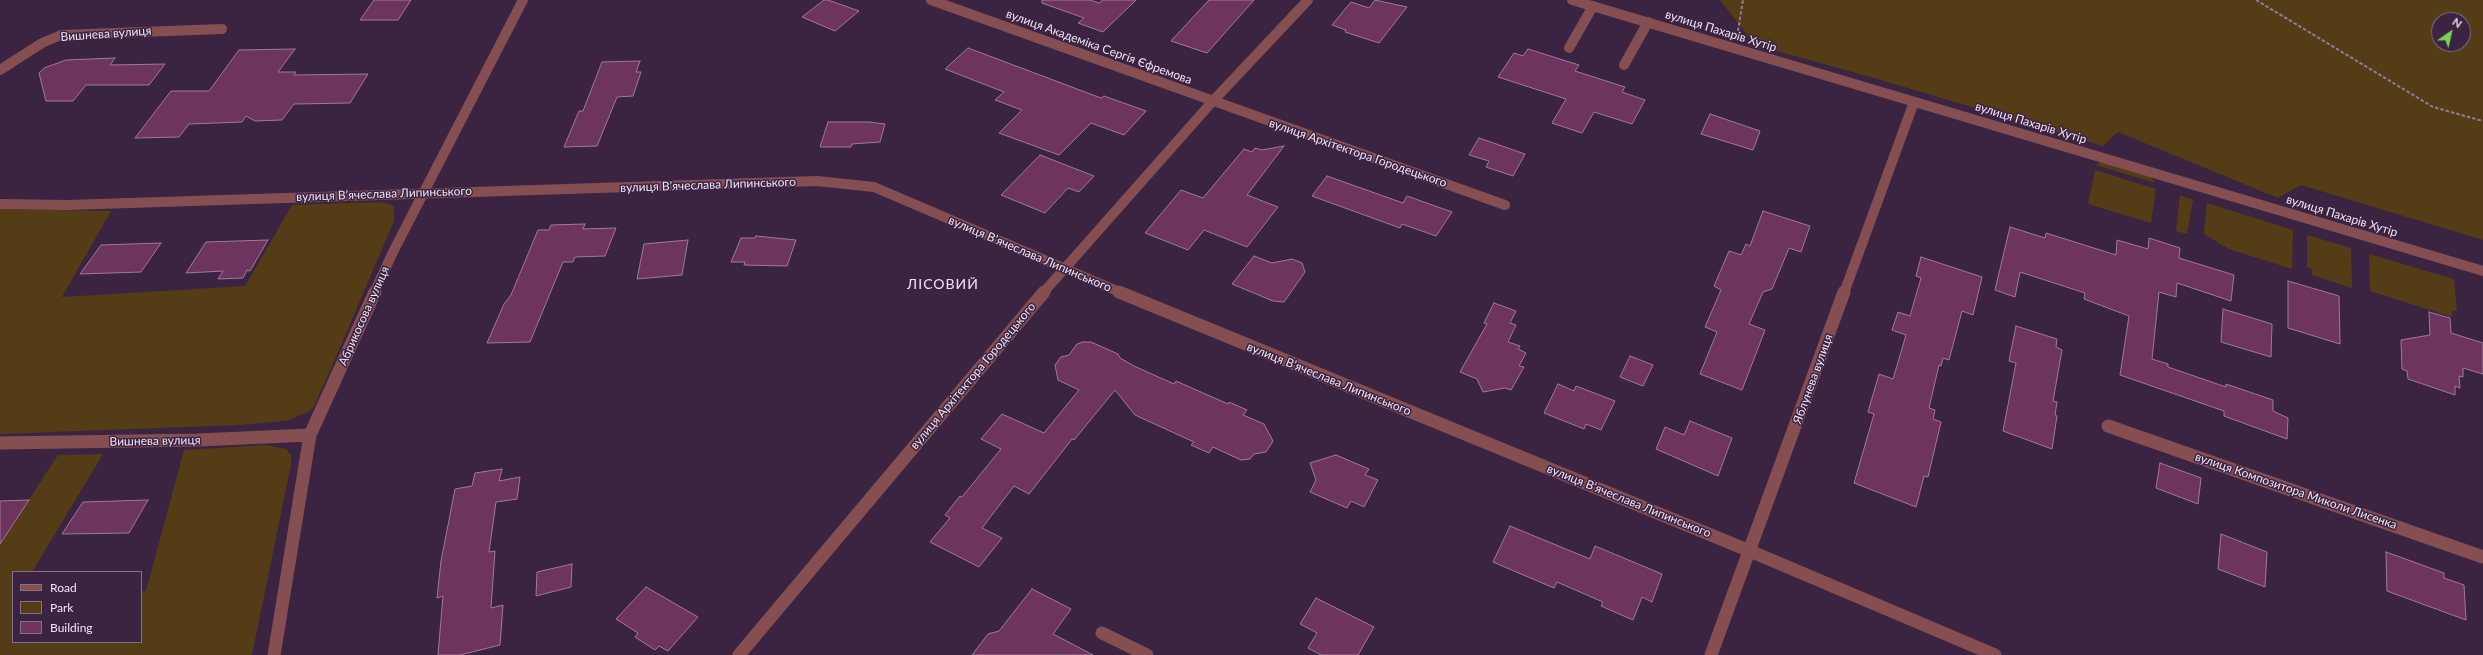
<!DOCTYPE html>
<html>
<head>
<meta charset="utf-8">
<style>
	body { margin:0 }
	#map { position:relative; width:2483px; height:655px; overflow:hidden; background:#3b2442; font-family:Lato,sans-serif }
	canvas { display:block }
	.legend { position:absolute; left:12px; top:571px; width:130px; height:72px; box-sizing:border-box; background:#3b2442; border:1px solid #84708a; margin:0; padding:5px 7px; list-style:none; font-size:12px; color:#f1e3f6 }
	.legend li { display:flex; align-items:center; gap:8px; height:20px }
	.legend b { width:20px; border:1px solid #84708a }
	.north { position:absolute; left:2431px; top:12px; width:40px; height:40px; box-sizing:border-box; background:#3b2442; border:1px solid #84708a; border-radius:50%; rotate:34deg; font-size:11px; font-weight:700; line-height:16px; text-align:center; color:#f1e3f6 }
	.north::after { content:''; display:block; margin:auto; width:14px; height:18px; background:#7ad156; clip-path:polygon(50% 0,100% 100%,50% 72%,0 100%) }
</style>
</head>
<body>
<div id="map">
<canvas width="2483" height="655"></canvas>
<ul class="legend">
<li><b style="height:5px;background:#854f51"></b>Road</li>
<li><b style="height:11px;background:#533c16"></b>Park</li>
<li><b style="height:11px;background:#6e3460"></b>Building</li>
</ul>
<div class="north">N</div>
</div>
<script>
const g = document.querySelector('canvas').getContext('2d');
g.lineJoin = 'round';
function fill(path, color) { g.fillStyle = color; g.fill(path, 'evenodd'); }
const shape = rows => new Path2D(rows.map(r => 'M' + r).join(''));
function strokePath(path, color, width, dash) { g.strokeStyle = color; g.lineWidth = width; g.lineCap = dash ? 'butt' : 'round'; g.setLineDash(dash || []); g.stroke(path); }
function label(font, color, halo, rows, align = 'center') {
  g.font = font + ' Lato,sans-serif'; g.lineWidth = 3; g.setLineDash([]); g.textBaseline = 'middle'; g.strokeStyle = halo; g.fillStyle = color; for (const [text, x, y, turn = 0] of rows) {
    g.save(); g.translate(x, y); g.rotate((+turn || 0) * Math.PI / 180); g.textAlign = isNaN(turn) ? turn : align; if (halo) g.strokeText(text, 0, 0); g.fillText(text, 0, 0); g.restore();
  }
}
fill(shape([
	[1720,0,2483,0,2483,240,2301,185,2278,198,2118,132,2103,146,1874,78,1755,45],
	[2439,20,2463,20,2463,44,2439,44],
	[2101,162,2151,177,2155,183,2096,165],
	[2095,170,2156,189,2151,223,2088,204],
	[2180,195,2193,200,2187,234,2176,231],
	[379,202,390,204,394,207,394,221,333,364,314,406,308,412,286,421,239,425,0,434,0,209,111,211,62,297,245,286,292,205],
	[2207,203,2293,230,2292,269,2229,249,2204,234],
	[2307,235,2351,248,2352,288,2312,275,2312,269,2307,267],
	[2369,254,2454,279,2457,310,2452,311,2452,317,2370,291],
	[266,445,286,449,291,455,291,465,252,655,0,655,0,544,58,455,103,454,32,572,13,572,13,642,141,642,141,591,146,591,184,450]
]), '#533c16');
const building = shape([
	[374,0,411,0,398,20,360,20,374,0],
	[824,0,828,0,859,11,835,31,802,17,824,0],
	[1042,0,1090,0,1099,3,1103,0,1136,0,1103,32,1078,23,1084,18,1042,3,1042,0],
	[1209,0,1254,0,1207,53,1171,41,1209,0],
	[1375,0,1407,7,1379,43,1345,32,1346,30,1332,25,1351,2,1369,8,1375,0],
	[968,48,1101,98,1104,96,1146,111,1124,135,1091,123,1059,155,999,133,1022,110,995,100,1004,92,945,69,968,48],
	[295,49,278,72,296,72,294,75,368,74,350,103,294,104,282,120,255,121,246,116,242,122,189,124,179,137,135,138,171,91,209,91,239,50,295,49],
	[1528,49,1579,65,1575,71,1625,87,1622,92,1645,100,1632,124,1594,112,1582,133,1552,123,1566,99,1498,77,1514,53,1523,56,1528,49],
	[115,58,110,65,165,64,149,85,86,85,73,101,46,101,39,73,44,68,66,60,115,58],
	[640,61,636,72,641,72,633,96,617,97,597,146,564,147,579,111,583,111,602,62,640,61],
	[1710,114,1760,131,1753,150,1701,134,1710,114],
	[828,122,869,122,885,124,880,142,852,144,851,147,820,147,828,122],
	[1479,138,1525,154,1513,176,1486,167,1489,161,1469,155,1479,138],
	[1284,146,1247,195,1278,207,1247,247,1204,230,1188,250,1145,233,1181,190,1203,198,1244,149,1252,152,1255,148,1262,150,1284,146],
	[1040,155,1094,176,1079,192,1068,188,1045,213,1001,195,1040,155],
	[1327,176,1403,203,1407,196,1452,212,1436,236,1402,224,1400,228,1312,196,1327,176],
	[1763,211,1810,226,1801,252,1789,248,1772,289,1763,292,1749,324,1765,330,1742,390,1700,374,1717,332,1705,327,1721,290,1714,286,1729,251,1741,255,1746,244,1750,246,1763,211],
	[585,224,583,229,616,228,605,256,575,257,573,262,563,262,530,342,487,343,504,304,511,295,538,230,549,230,551,225,585,224],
	[2010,227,2045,238,2046,233,2116,255,2117,240,2148,249,2149,238,2180,248,2179,258,2234,275,2231,301,2177,283,2176,297,2159,292,2152,359,2168,364,2168,367,2226,387,2226,384,2273,400,2273,411,2288,418,2287,439,2224,416,2224,411,2120,375,2129,316,2084,299,2085,293,2020,272,2015,297,1995,290,2010,227],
	[756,236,796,240,787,266,744,265,745,262,731,262,741,238,755,238,756,236],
	[268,240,250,271,247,270,243,278,218,279,223,271,186,273,206,242,268,240],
	[688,240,682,275,637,279,644,244,688,240],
	[161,243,141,272,80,274,101,245,161,243],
	[1254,256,1272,263,1292,259,1302,263,1305,272,1284,302,1273,301,1232,284,1254,256],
	[1921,257,1982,277,1973,315,1962,311,1949,360,1943,358,1941,366,1939,365,1929,408,1935,410,1933,419,1941,422,1928,477,1924,476,1916,507,1854,483,1874,414,1868,412,1879,374,1893,379,1906,335,1892,330,1898,312,1910,316,1921,278,1916,276,1921,257],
	[2288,281,2339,296,2340,344,2288,328,2288,281],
	[1494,303,1516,311,1510,323,1516,325,1508,342,1520,346,1518,349,1526,353,1519,366,1524,367,1511,390,1505,388,1483,392,1477,379,1460,372,1487,324,1484,323,1494,303],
	[2223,309,2272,324,2271,357,2221,342,2223,309],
	[2429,312,2450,318,2451,333,2483,343,2483,374,2463,368,2463,377,2459,376,2460,388,2455,386,2455,395,2408,379,2407,371,2402,369,2401,340,2430,335,2429,312],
	[2016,326,2057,339,2056,347,2062,350,2053,401,2057,402,2055,415,2057,416,2052,449,2003,431,2016,363,2009,361,2016,326],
	[1083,342,1091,342,1118,354,1120,358,1134,366,1174,384,1176,381,1228,404,1229,402,1247,410,1243,415,1264,424,1273,441,1266,452,1254,454,1250,459,1241,460,1213,447,1209,453,1191,445,1194,442,1135,415,1115,390,1074,440,1072,439,1029,494,1014,486,982,528,1002,538,979,567,930,542,950,518,945,515,960,496,962,497,1001,449,981,439,1002,414,1044,433,1079,390,1058,380,1055,365,1061,357,1069,355,1077,344,1083,342],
	[1630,356,1653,365,1643,386,1620,377,1630,356],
	[1558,384,1574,391,1576,386,1615,401,1601,430,1586,424,1584,429,1544,413,1558,384],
	[1690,421,1732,438,1718,476,1656,449,1665,427,1684,435,1690,421],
	[1336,455,1369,469,1365,475,1378,480,1364,507,1351,501,1347,508,1310,492,1316,480,1310,463,1336,455],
	[2160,463,2201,478,2198,504,2156,488,2160,463],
	[502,469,499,481,520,477,517,499,496,502,489,552,495,551,491,608,503,605,500,645,460,655,438,655,443,596,437,598,441,561,455,489,472,486,475,473,502,469],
	[29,500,0,544,0,501,29,500],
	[148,500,129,533,62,534,83,502,148,500],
	[1510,526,1590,559,1595,546,1662,574,1652,602,1642,597,1633,620,1601,606,1603,602,1557,582,1554,588,1493,562,1510,526],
	[2221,534,2267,552,2265,587,2218,569,2221,534],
	[2386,552,2444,573,2444,578,2464,585,2466,620,2387,591,2386,552],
	[572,564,571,587,536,596,537,572,572,564],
	[646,587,698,617,668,651,659,646,655,650,635,637,638,633,616,619,646,587],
	[1032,589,1071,609,1053,634,1093,655,972,655,988,634,999,631,1032,589],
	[1316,598,1374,627,1358,655,1321,655,1308,648,1317,633,1300,624,1316,598]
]);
fill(building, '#6e3460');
strokePath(building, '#a07a94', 1);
strokePath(shape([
	[2256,0,2433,107,2483,121],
	[1738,31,1743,0]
]), '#907e96', 2, [3.5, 2]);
strokePath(shape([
	[1569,48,1593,6],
	[1624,65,1648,22]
]), '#854f51', 10);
strokePath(shape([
	[931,0,1505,205],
	[1572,0,2483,271],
	[0,70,42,43,61,35,222,29],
	[0,204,67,205,817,181,874,187,1122,293],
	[374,293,393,252,523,0],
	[1043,293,1212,102,1308,0],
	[1844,293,1914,102]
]), '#854f51', 10);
strokePath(shape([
	[1119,292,1750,551,1995,655],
	[2108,426,2483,557],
	[0,443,198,440,310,435],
	[1102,633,1147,655],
	[274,655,310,435,375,292],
	[739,655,1044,292],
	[1711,655,1844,292]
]), '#854f51', 13);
label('12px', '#f1e3f6', '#3b2442', [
	["вулиця Пахарів Хутір",1721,31,17],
	["Вишнева вулиця",106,34,-4],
	["вулиця Академіка Сергія Єфремова",1099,47,20],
	["вулиця Пахарів Хутір",2031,123,17],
	["вулиця Архітектора Городецького",1358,153,19],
	["вулиця Вʼячеслава Липинського",708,185,-2],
	["вулиця Вʼячеслава Липинського",384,194,-2],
	["вулиця Пахарів Хутір",2342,216,17],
	["вулиця Вʼячеслава Липинського",1030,254,23],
	["Абрикосова вулиця",364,316,-66],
	["вулиця Архітектора Городецького",973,376,-50],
	["вулиця Вʼячеслава Липинського",1329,379,22],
	["Яблунева вулиця",1813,379,-70],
	["Вишнева вулиця",155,441,-1],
	["вулиця Композитора Миколи Лисенка",2296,491,19],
	["вулиця Вʼячеслава Липинського",1629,501,22]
]);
g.letterSpacing = '1px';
label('14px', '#f1e3f6', '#3b2442', [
	["ЛІСОВИЙ",943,284]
]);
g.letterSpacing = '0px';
</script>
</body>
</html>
